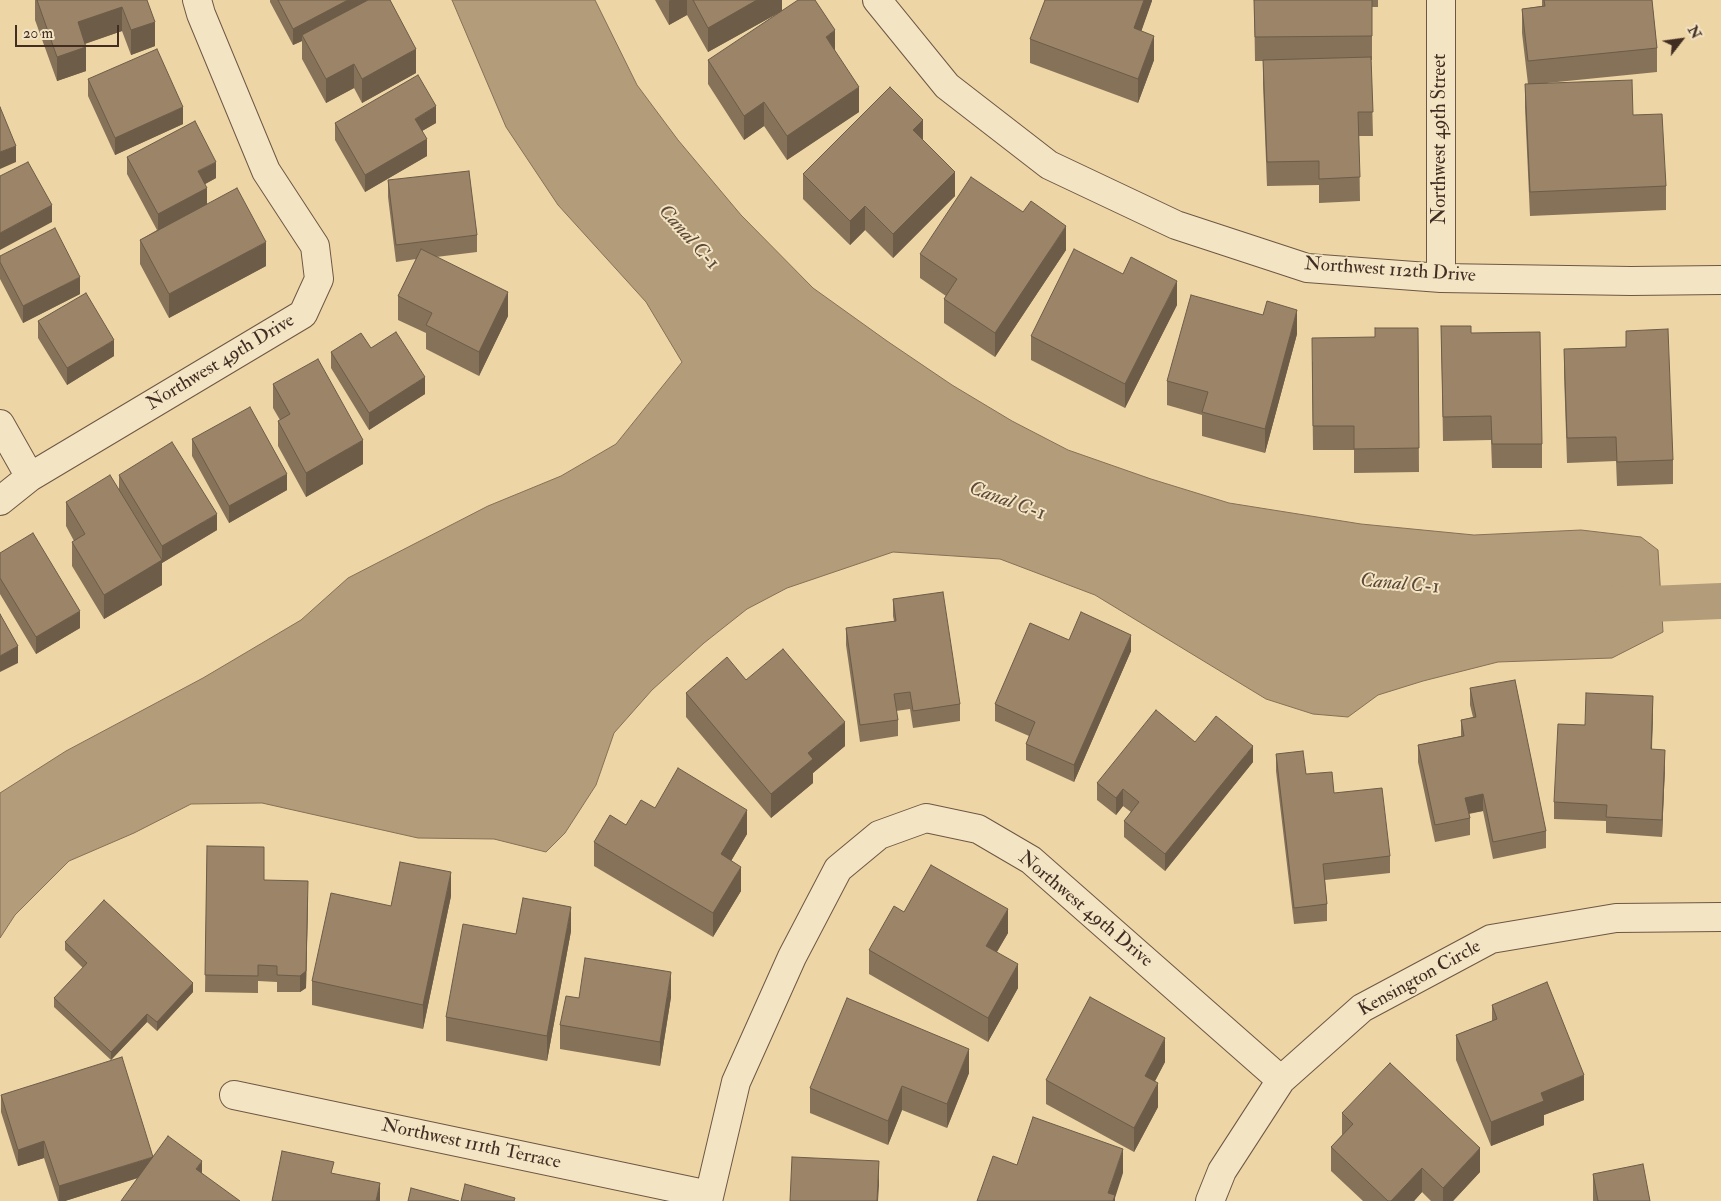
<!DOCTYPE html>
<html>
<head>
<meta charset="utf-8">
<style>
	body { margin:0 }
	#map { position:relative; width:1721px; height:1201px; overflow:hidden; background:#edd5a5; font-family:"IM FELL Double Pica",serif }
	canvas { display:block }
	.north { position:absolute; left:1656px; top:15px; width:50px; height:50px; -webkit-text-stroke:4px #f3e4c4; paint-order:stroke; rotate:60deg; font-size:14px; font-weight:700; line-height:20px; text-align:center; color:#422d23 }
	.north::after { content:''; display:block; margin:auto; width:18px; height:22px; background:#422d23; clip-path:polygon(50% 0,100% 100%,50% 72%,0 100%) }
	.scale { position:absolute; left:15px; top:25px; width:104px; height:22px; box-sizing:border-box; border:2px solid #422d23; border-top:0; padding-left:6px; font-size:15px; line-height:18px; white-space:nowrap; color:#422d23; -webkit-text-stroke:4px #f3e4c4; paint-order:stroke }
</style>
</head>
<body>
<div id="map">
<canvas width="1721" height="1201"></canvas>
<div class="north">N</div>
<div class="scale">20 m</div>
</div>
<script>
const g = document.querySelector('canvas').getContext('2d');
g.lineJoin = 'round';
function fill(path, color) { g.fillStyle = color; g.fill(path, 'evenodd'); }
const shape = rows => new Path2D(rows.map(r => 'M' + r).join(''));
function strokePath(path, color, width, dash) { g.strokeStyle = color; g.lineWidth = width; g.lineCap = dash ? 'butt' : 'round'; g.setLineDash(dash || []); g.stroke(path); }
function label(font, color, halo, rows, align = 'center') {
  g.font = font + ' "IM FELL Double Pica",serif'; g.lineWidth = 4; g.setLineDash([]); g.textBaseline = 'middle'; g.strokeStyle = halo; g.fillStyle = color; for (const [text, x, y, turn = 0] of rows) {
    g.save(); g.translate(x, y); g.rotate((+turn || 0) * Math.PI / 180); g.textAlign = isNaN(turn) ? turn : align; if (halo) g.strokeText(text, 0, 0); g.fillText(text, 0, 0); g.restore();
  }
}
const water = shape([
	[452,0,595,0,637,85,678,140,741,215,813,288,887,341,952,385,1012,421,1068,450,1151,479,1229,503,1361,524,1474,535,1581,530,1641,537,1658,550,1663,632,1612,658,1498,662,1423,681,1378,695,1348,717,1313,714,1266,699,1095,595,1000,559,893,552,787,588,747,609,704,643,652,690,614,733,596,785,565,833,546,852,494,839,418,838,262,803,191,804,134,833,69,861,15,915,0,938,0,793,66,751,203,678,301,620,348,578,488,506,561,476,616,444,682,362,646,302,558,205,506,127,452,0]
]);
fill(water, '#b39c79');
strokePath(water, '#867057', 1);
strokePath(shape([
	[1612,603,1627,605,1721,601]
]), '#b39c79', 36);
const minor = shape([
	[877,0,947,86,1049,165,1176,225,1307,268,1441,278,1631,281,1721,280],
	[1441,0,1441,278],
	[0,424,30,477],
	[0,501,30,477,303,314,319,279,315,246,266,171,201,14,197,0],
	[234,1095,709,1195],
	[708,1201,736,1082,792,957,838,869,879,835,926,818,978,829,1031,860,1281,1080],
	[1210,1201,1222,1171,1281,1080,1362,1008,1491,939,1616,918,1721,917]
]);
strokePath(minor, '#6d5744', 30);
strokePath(minor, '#f3e4c4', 28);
fill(shape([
	[35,0,147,0,155,46,131,55,122,31,85,44,86,71,57,81,35,20],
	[270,0,390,0,416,73,362,103,354,88,326,103,302,59,302,41,293,45,270,2],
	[655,0,782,0,782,11,708,52,687,15,669,25],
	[1152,0,1141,31,1154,60,1138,103,1030,63,1030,39],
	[1254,0,1378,0,1378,7,1372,7,1372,60,1371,60,1373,136,1359,136,1360,201,1319,203,1319,185,1267,186,1263,84,1263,61,1255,61],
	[1542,0,1652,0,1657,48,1657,72,1547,83,1633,115,1666,186,1666,210,1530,216,1525,108,1525,84,1528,84,1522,33,1522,9,1542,6],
	[835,51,859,112,787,160,764,126,744,140,708,84,708,60],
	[88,79,183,124,115,155,88,96],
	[335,123,436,123,422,131,427,156,365,192,335,140],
	[923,140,955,196,893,258,865,230,850,245,803,199,803,174],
	[127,157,216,178,205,184,207,204,266,266,169,318,140,264,140,240,157,230,127,174],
	[388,180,477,235,477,252,436,257,508,316,479,376,426,349,426,333,398,320,398,296,416,259,396,262,388,197],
	[1066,250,995,357,944,323,944,299,946,296,920,278,920,254],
	[0,256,80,294,23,323,0,279],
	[1177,305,1125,408,1031,360,1031,336],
	[38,321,114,356,67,385,38,338],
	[1441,326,1471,333,1542,444,1542,468,1492,468,1491,440,1443,441],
	[1418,328,1419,472,1354,473,1354,450,1313,450,1312,362,1375,337],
	[1626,331,1673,460,1673,484,1617,486,1616,461,1567,463,1564,373,1564,349,1626,347],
	[1297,334,1265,453,1202,436,1202,415,1167,405,1167,381],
	[371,348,425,394,369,430,331,368,331,352],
	[273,384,363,464,306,497,278,446,278,421,280,420,273,408],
	[192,439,287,490,229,523,192,456],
	[119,475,217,530,162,563,162,585,104,619,72,566,72,542,74,541,66,526,66,502,119,489],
	[0,553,80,628,36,654,0,594],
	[893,599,960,704,960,721,913,728,910,709,896,711,898,720,898,736,860,742,846,645,846,628,894,621,893,616],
	[1069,640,1131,651,1074,782,1026,760,1026,744,1029,736,995,721,995,704],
	[746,680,845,746,813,773,813,783,771,818,686,717,686,693],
	[1470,688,1546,831,1546,848,1493,859,1483,811,1469,814,1470,818,1470,835,1435,842,1418,762,1418,745,1461,736,1461,720,1473,717,1470,705],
	[1653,713,1652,749,1665,766,1662,837,1606,833,1606,821,1554,819,1554,802,1585,725],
	[1195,742,1253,762,1165,871,1124,837,1124,821,1131,812,1123,806,1116,815,1097,800,1097,783],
	[1276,754,1334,793,1390,856,1390,873,1325,880,1327,904,1327,921,1294,924,1276,771],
	[655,808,747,834,731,861,741,891,713,937,594,866,594,842,626,825],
	[207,846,264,880,308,897,306,988,300,992,277,992,277,982,258,981,258,993,205,992],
	[451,896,423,1029,312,1005,312,981],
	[904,912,1008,933,997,952,1018,988,988,1042,869,974,869,950],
	[571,931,547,1061,446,1041,446,1017,516,934],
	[65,942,193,992,157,1031,147,1022,111,1060,54,1007,54,998,83,968,65,950],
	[671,997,660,1066,560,1049,560,1025,579,998],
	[1492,1005,1584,1100,1544,1115,1544,1125,1491,1146,1456,1060,1456,1035,1492,1021],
	[1165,1062,1155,1081,1158,1107,1134,1152,1046,1104,1046,1080],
	[969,1073,947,1128,902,1110,888,1145,810,1113,810,1088],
	[1,1095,138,1178,65,1201,58,1201,44,1158,18,1166,1,1112],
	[1342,1113,1480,1172,1453,1201,1431,1201,1422,1192,1414,1201,1363,1201,1331,1171,1331,1147,1342,1135],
	[1593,1174,1650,1201,1593,1201]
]), '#857259');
fill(shape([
	[348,0,368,0,302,35,302,41,293,45,293,29],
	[670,0,687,0,687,15,669,25,669,1],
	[757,0,782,0,782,11,708,52,708,28],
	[1144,0,1152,0,1152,1,1134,52,1134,28],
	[122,7,122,31,78,46,78,22],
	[155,22,155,46,131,55,131,30],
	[835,30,835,54,826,37],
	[1154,36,1154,60,1138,103,1138,79],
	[86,47,86,71,57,81,57,57],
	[416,49,416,73,362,103,362,79],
	[354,64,354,88,326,103,326,79],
	[859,87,859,112,787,160,787,136],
	[764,102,764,126,744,140,744,116],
	[436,106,436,123,415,135,415,119],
	[183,107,183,124,115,155,115,138],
	[923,120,923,144,913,130],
	[427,139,427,156,365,192,365,175],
	[16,146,16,162,0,169,0,152],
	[216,162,216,178,198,188,198,171],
	[955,172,955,196,893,258,893,234],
	[207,188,207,205,158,231,158,214],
	[52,205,52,222,0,250,0,233],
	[865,206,865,230,850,245,850,221],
	[1066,226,1066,250,995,357,995,333],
	[266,242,266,266,169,318,169,294],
	[80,277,80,294,23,323,23,306],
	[1177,281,1177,305,1125,408,1125,384],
	[508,292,508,316,479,376,479,352],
	[1297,310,1297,334,1265,453,1265,429],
	[114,340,114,356,67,385,67,368],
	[425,377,425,394,369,430,369,413],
	[363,440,363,464,306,497,306,473],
	[287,474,287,490,229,523,229,506],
	[217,514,217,530,162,563,162,546],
	[162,560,162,585,104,619,104,595],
	[80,611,80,628,36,654,36,637],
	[1131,635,1131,651,1074,782,1074,765],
	[18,646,18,663,0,672,0,656],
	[1653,696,1653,713,1651,766,1651,749],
	[845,722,845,746,813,773,813,783,771,818,771,794,808,753],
	[1253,746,1253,762,1165,871,1165,854],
	[1665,750,1665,766,1662,837,1662,820],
	[1123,789,1123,806,1116,815,1116,798],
	[1483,794,1483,811,1465,814,1465,798],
	[747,810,747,834,721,878,721,854],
	[741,867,741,891,713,937,713,913],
	[451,872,451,896,423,1029,423,1005],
	[308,897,306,988,300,992,300,976],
	[571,907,571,931,547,1061,547,1036],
	[1008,909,1008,933,986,970,986,946],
	[1018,964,1018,988,988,1042,988,1018],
	[671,972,671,997,660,1066,660,1042],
	[193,983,193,992,157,1031,157,1022],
	[147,1014,147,1022,111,1060,111,1052],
	[1165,1038,1165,1062,1145,1100,1145,1076],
	[969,1049,969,1073,947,1128,947,1104],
	[1584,1075,1584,1100,1544,1115,1544,1125,1491,1146,1491,1122,1541,1093],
	[1158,1083,1158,1107,1134,1152,1134,1128],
	[902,1086,902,1110,888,1145,888,1121],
	[44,1141,44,1158,18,1166,18,1150],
	[1480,1148,1480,1172,1453,1201,1443,1201,1443,1188],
	[1123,1149,1123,1173,1115,1198,1115,1201,1108,1201,1108,1193],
	[153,1157,153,1173,65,1201,59,1201,59,1186],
	[202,1161,202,1185,196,1169],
	[879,1161,879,1185,878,1201,877,1201],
	[1422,1168,1422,1192,1414,1201,1391,1201],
	[380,1183,380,1201,376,1201]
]), '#6c5c48');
const building = shape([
	[37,0,147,0,155,22,131,30,122,7,78,22,86,47,57,57,37,0],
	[278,0,348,0,293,29,278,0],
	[368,0,390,0,416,49,362,79,354,64,326,79,302,35,368,0],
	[693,0,757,0,708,28,693,0],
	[798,0,815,0,835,30,826,37,859,87,787,136,764,102,744,116,708,60,798,0],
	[1045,0,1144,0,1134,28,1154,36,1138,79,1030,39,1045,0],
	[1254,0,1372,0,1372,36,1255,37,1254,0],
	[1544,0,1652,0,1657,48,1528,61,1522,9,1545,6,1544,0],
	[157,49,183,107,115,138,88,79,157,49],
	[1371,57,1373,112,1358,112,1360,177,1319,179,1319,161,1267,162,1263,60,1371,57],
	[418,75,436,106,415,119,427,139,365,175,335,123,418,75],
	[1632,80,1633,115,1662,114,1666,186,1530,192,1525,84,1632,80],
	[890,87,923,120,913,130,955,172,893,234,865,206,850,221,803,174,890,87],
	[0,107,16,146,0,152,0,107],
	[195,121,216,162,198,171,207,188,158,214,127,157,195,121],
	[28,162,52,205,0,233,0,176,28,162],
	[469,171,477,235,396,245,388,180,469,171],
	[971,177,1023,212,1031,201,1066,226,995,333,944,299,957,279,920,254,971,177],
	[237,188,266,242,169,294,140,240,237,188],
	[55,228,80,277,23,306,0,262,0,256,55,228],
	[421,249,508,292,479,352,426,325,432,313,398,296,421,249],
	[1074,249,1123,274,1131,257,1177,281,1125,384,1031,336,1074,249],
	[86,293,114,340,67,368,38,321,86,293],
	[1191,295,1263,315,1267,301,1297,310,1265,429,1202,412,1208,392,1167,381,1191,295],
	[1441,326,1471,326,1471,333,1540,332,1542,444,1492,444,1491,416,1443,417,1441,326],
	[1375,328,1418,328,1419,448,1354,449,1354,426,1313,426,1312,338,1375,337,1375,328],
	[1668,329,1673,460,1617,462,1616,437,1567,438,1564,349,1626,347,1626,331,1668,329],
	[396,332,425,377,369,413,331,352,361,333,371,348,396,332],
	[318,359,363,440,306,473,278,421,290,414,273,384,318,359],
	[250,407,287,474,229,506,192,439,250,407],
	[172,442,217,514,162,546,119,475,172,442],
	[110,475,162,560,104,595,72,542,85,534,66,502,110,475],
	[33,533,80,611,36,637,0,578,0,553,33,533],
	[943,592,960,704,913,711,910,692,894,694,898,720,860,725,846,628,896,621,893,599,943,592],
	[1081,612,1131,635,1074,765,1026,744,1035,722,995,704,1030,623,1069,640,1081,612],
	[0,614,18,646,0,656,0,614],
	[783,649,845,722,808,753,813,759,771,794,686,693,727,657,746,680,783,649],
	[1515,680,1546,831,1493,842,1483,794,1465,798,1470,818,1435,825,1418,745,1464,736,1461,720,1476,717,1470,688,1515,680],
	[1586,693,1653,696,1651,749,1665,750,1662,820,1606,817,1607,805,1554,802,1558,724,1585,725,1586,693],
	[1156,710,1195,742,1216,716,1253,746,1165,854,1124,821,1139,802,1123,789,1116,798,1097,783,1156,710],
	[1303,751,1306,774,1332,772,1334,793,1382,788,1390,856,1323,864,1327,904,1294,908,1276,754,1303,751],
	[678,768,747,810,721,854,741,867,713,913,594,842,610,815,626,825,641,800,655,808,678,768],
	[207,846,264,847,264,880,308,881,306,971,300,976,277,975,277,966,258,965,258,976,205,975,207,846],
	[400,862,451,872,423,1005,312,981,331,893,391,906,400,862],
	[931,865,1008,909,986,946,1018,964,988,1018,869,950,894,906,904,912,931,865],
	[523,898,571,907,547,1036,446,1017,463,924,516,934,523,898],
	[104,900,193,983,157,1022,147,1014,111,1052,54,998,87,963,65,942,104,900],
	[585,958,671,972,660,1042,560,1025,566,996,579,998,585,958],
	[1547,982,1584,1075,1541,1093,1544,1101,1491,1122,1456,1035,1497,1019,1492,1005,1547,982],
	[1090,997,1165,1038,1145,1076,1158,1083,1134,1128,1046,1080,1090,997],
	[847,998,969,1049,947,1104,902,1086,888,1121,810,1088,847,998],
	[122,1057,153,1157,59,1186,44,1141,18,1150,1,1095,122,1057],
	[1390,1063,1480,1148,1443,1188,1422,1168,1391,1201,1388,1201,1331,1147,1353,1124,1342,1113,1390,1063],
	[1033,1117,1123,1149,1108,1193,1115,1195,1113,1201,977,1201,993,1156,1017,1165,1033,1117],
	[168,1136,202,1161,196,1169,240,1201,121,1201,168,1136],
	[282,1151,334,1162,331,1173,380,1183,376,1201,272,1201,282,1151],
	[792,1157,879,1161,877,1201,790,1201,792,1157],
	[1643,1164,1650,1201,1598,1201,1593,1174,1643,1164],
	[465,1184,515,1198,514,1201,461,1201,465,1184],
	[411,1188,459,1201,408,1201,411,1188]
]);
fill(building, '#9b8467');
strokePath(building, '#6c5c48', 1);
label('19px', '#422d23', '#f3e4c4', [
	["Northwest 49th Street",1441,139,-90],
	["Northwest 112th Drive",1390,271,4],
	["Northwest 49th Drive",221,363,-31],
	["Northwest 49th Drive",1085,910,40],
	["Kensington Circle",1420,979,-29],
	["Northwest 111th Terrace",471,1145,12]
]);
label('italic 20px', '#5e4938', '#f3e4c4', [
	["Canal C-1",688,238,48],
	["Canal C-1",1007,502,20],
	["Canal C-1",1400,585,5]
]);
</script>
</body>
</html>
